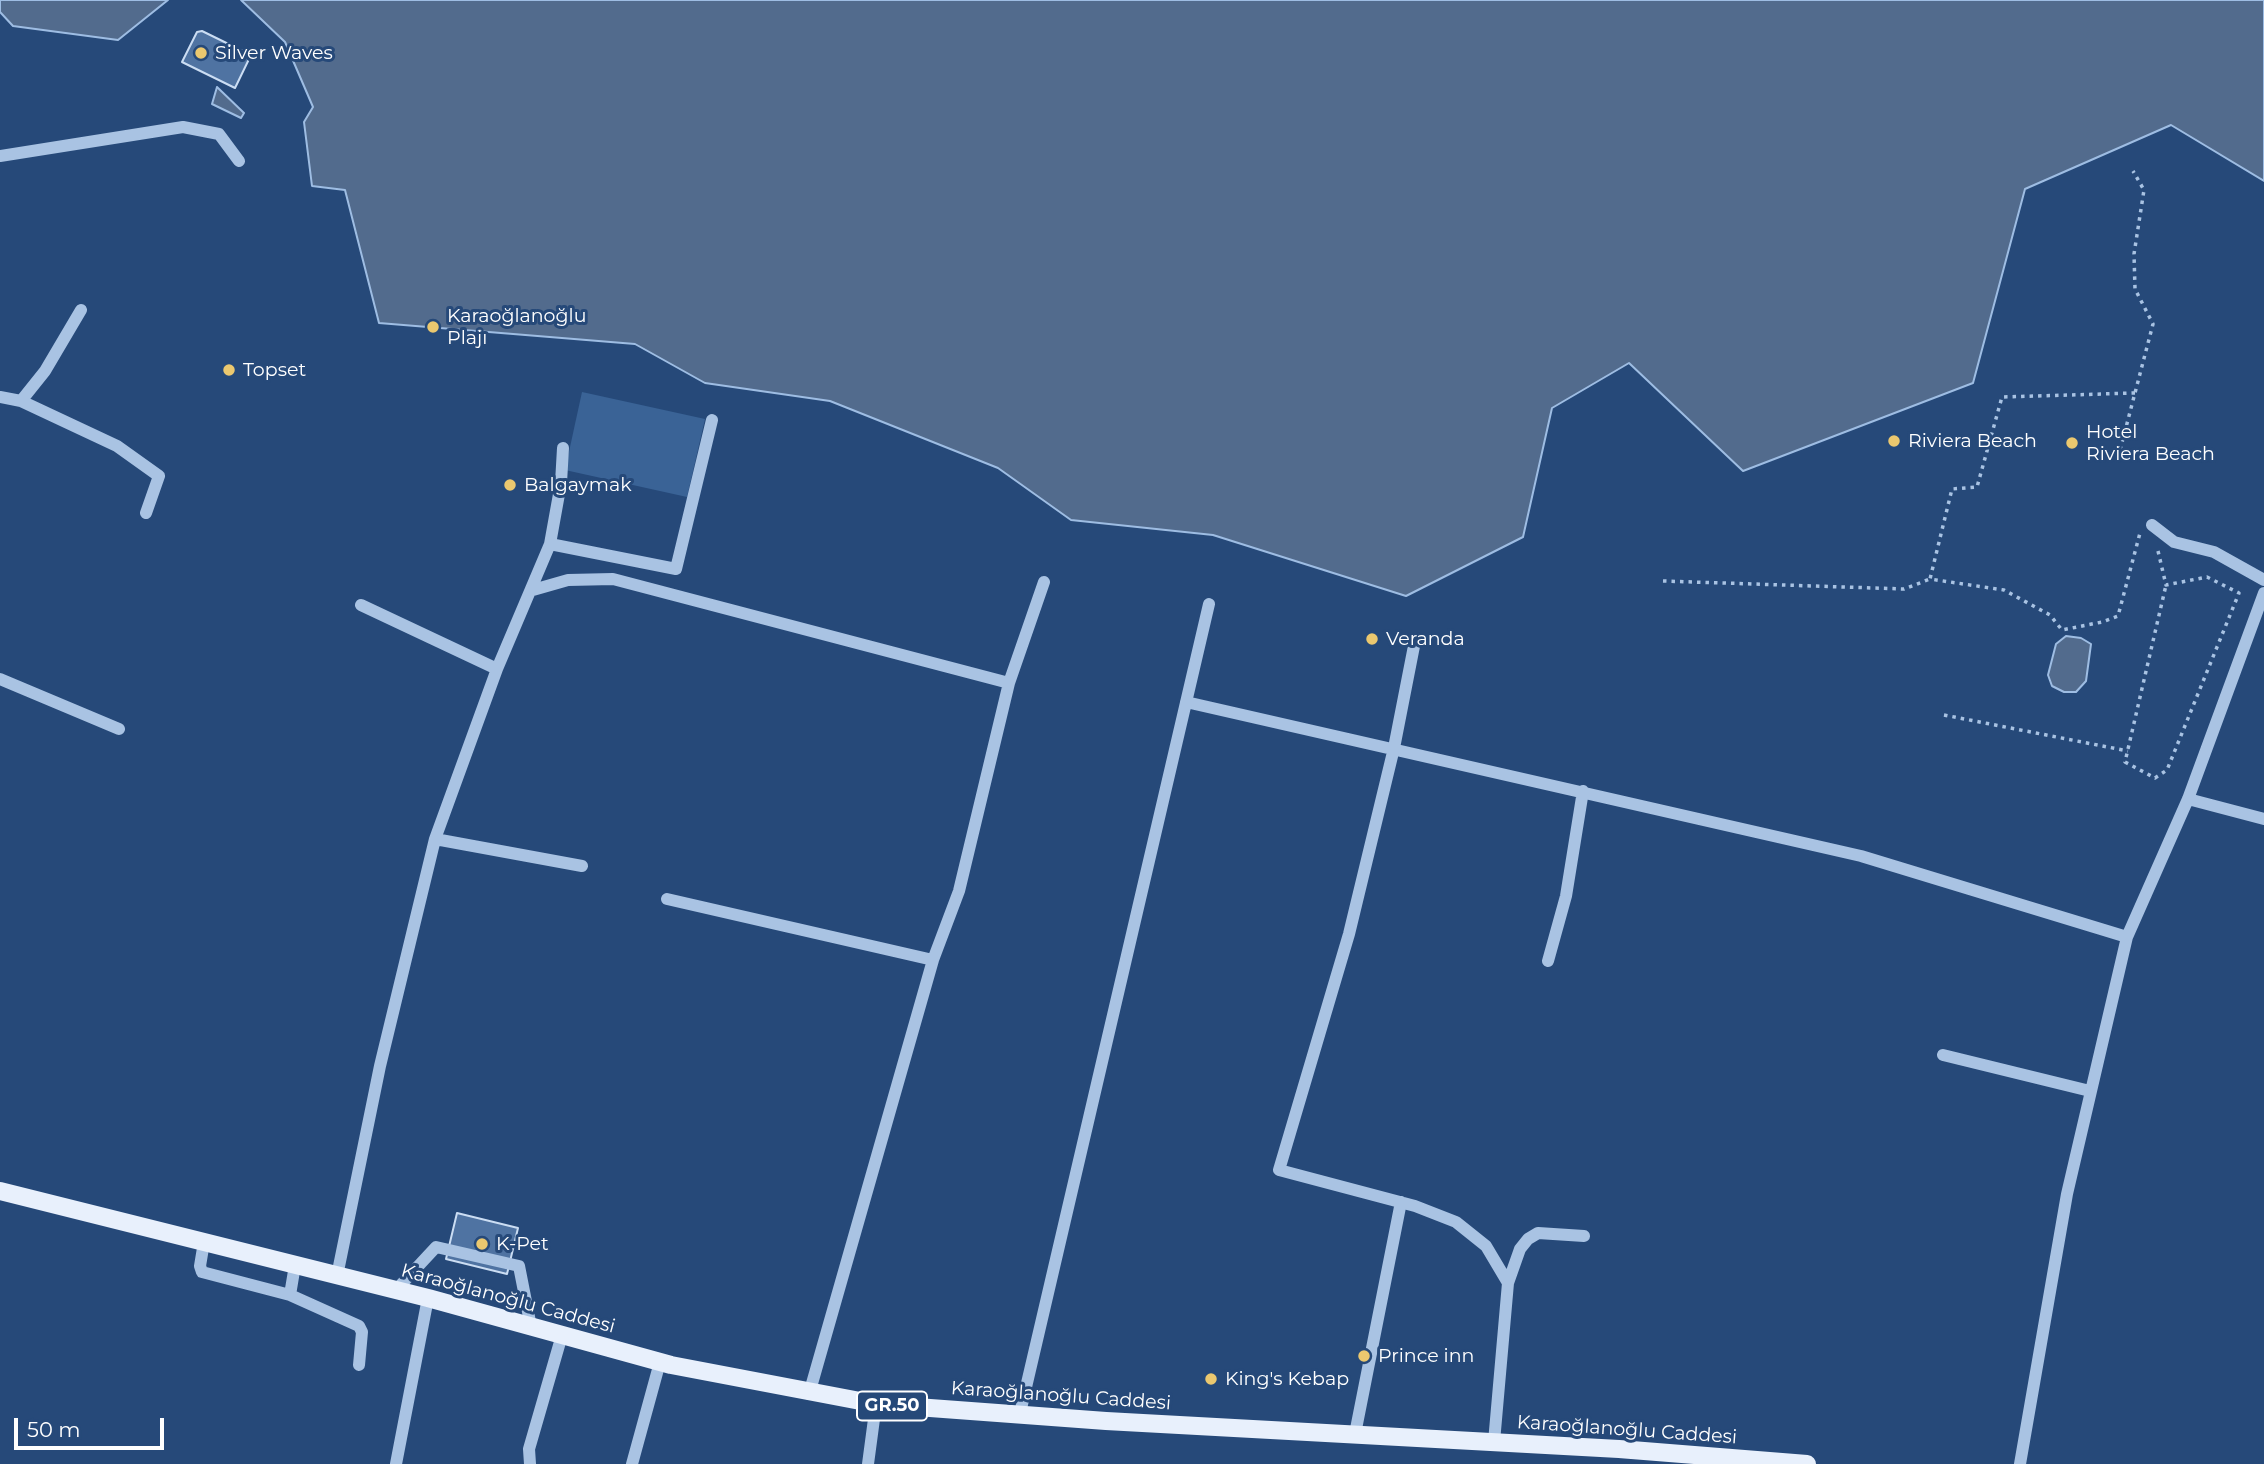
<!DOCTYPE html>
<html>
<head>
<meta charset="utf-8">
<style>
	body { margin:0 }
	#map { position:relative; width:2264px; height:1464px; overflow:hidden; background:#264979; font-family:Montserrat,sans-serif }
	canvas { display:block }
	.scale { position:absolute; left:14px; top:1418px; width:150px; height:32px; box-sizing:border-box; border:4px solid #fff; border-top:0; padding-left:9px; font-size:21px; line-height:24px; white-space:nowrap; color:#fff; -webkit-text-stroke:5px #264979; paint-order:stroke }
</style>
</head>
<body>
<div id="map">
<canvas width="2264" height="1464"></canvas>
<div class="scale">50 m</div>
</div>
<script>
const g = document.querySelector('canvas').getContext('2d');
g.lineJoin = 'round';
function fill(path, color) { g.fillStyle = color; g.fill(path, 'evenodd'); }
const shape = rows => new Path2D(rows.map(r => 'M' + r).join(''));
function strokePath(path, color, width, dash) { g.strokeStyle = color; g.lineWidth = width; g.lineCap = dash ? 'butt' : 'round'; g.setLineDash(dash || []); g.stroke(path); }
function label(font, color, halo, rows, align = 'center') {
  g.font = font + ' Montserrat,sans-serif'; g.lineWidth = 6; g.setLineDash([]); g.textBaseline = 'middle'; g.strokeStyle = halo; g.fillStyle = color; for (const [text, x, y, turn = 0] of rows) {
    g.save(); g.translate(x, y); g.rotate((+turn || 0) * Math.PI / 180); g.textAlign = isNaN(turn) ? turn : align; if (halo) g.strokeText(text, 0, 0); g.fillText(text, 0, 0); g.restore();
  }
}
fill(shape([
	[582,392,705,419,687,497,565,470]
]), '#3a6396');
const water = shape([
	[0,0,168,0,118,40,13,26,0,12,0,0],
	[241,0,2264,0,2264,181,2171,125,2025,189,1973,383,1743,471,1629,363,1552,408,1523,537,1406,596,1213,535,1071,520,998,468,830,401,705,383,635,344,379,323,345,190,312,186,304,122,313,107,285,42,241,0],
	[217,87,244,113,241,118,212,104,217,87],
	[2066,636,2081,638,2091,644,2086,681,2076,692,2064,692,2052,686,2048,675,2056,644,2066,636]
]);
fill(water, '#526b8d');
strokePath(water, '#9ebde3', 2);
const building = shape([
	[202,31,251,55,235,88,182,62,197,32,202,31],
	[457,1213,518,1228,507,1274,446,1259,457,1213]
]);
fill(building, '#4f73a2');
strokePath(building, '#cbddf3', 2);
strokePath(shape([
	[2135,393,2002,397,1977,487,1952,489,1930,579,2004,590,2050,615,2062,630,2102,622,2118,616,2140,533],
	[2118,458,2153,324,2135,289,2134,254,2144,190,2133,171],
	[2158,551,2166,585,2207,577,2239,593,2167,770,2155,778,2125,762,2166,585],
	[1663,581,1904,589,1930,579],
	[1944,715,2128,751]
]), '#a9c3e3', 3.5, [3.5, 5]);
strokePath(shape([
	[0,156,183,127,219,134,239,161],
	[0,397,21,401,117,446,159,476,146,513],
	[21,401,45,371,81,310],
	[2152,525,2174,542,2214,552,2264,580],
	[550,544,676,569,712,420],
	[533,590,568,580,613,579,1009,683],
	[361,605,497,669],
	[1414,646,1394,748,1349,934,1279,1170,1415,1206,1456,1222,1486,1246,1508,1283],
	[0,679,119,729],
	[1186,702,1861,856,2127,937],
	[2188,799,2264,819],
	[435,839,582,866],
	[667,899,933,960],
	[1548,961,1566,896,1583,791],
	[1943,1055,2090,1091],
	[204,1242,200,1266,202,1272,290,1295,359,1326,362,1332,359,1365],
	[337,1276,380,1066,435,839,497,669,550,544,561,483,563,448],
	[396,1290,436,1247,519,1266,531,1327],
	[290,1295,295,1265],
	[809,1394,933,960,959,891,1009,683,1044,582],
	[1020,1413,1209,604],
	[1355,1434,1401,1202],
	[1494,1442,1508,1283,1520,1249,1528,1239,1538,1233,1584,1236],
	[396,1464,428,1298],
	[530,1464,529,1449,562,1335],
	[632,1464,660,1362],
	[868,1464,876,1404],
	[2020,1464,2067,1194,2127,937,2188,799,2264,593]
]), '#a9c3e3', 12);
strokePath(shape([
	[0,1191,428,1298,671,1365,876,1404,1106,1421,1619,1449,1807,1464]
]), '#e8f0fc', 18);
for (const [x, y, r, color] of [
	[201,53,7,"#ebc86f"],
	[433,327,7,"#ebc86f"],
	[229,370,7,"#ebc86f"],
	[1894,441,7,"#ebc86f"],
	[2072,443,7,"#ebc86f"],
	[510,485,7,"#ebc86f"],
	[1372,639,7,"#ebc86f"],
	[482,1244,7,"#ebc86f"],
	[1364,1356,7,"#ebc86f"],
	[1211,1379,7,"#ebc86f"]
]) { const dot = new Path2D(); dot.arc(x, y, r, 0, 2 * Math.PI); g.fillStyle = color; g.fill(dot); strokePath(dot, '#264979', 2.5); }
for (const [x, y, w] of [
	[892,1406,70]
]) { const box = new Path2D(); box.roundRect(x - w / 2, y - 14.5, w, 29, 5); g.fillStyle = '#264979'; g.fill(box); strokePath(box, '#fff', 2); }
label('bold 18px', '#fff', null, [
	["GR.50",892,1406]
]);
label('19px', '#fff', '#264979', [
	["Silver Waves",215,53],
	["Karaoğlanoğlu",447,316],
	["Plajı",447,338],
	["Topset",243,370],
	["Hotel",2086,432],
	["Riviera Beach",2086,454],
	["Riviera Beach",1908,441],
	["Balgaymak",524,485],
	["Veranda",1386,639],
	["K-Pet",496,1244],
	["Prince inn",1378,1356],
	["King's Kebap",1225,1379]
], 'left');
label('19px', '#fff', '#264979', [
	["Karaoğlanoğlu Caddesi",508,1299,15],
	["Karaoğlanoğlu Caddesi",1061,1396,4],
	["Karaoğlanoğlu Caddesi",1627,1430,4]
]);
</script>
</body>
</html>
